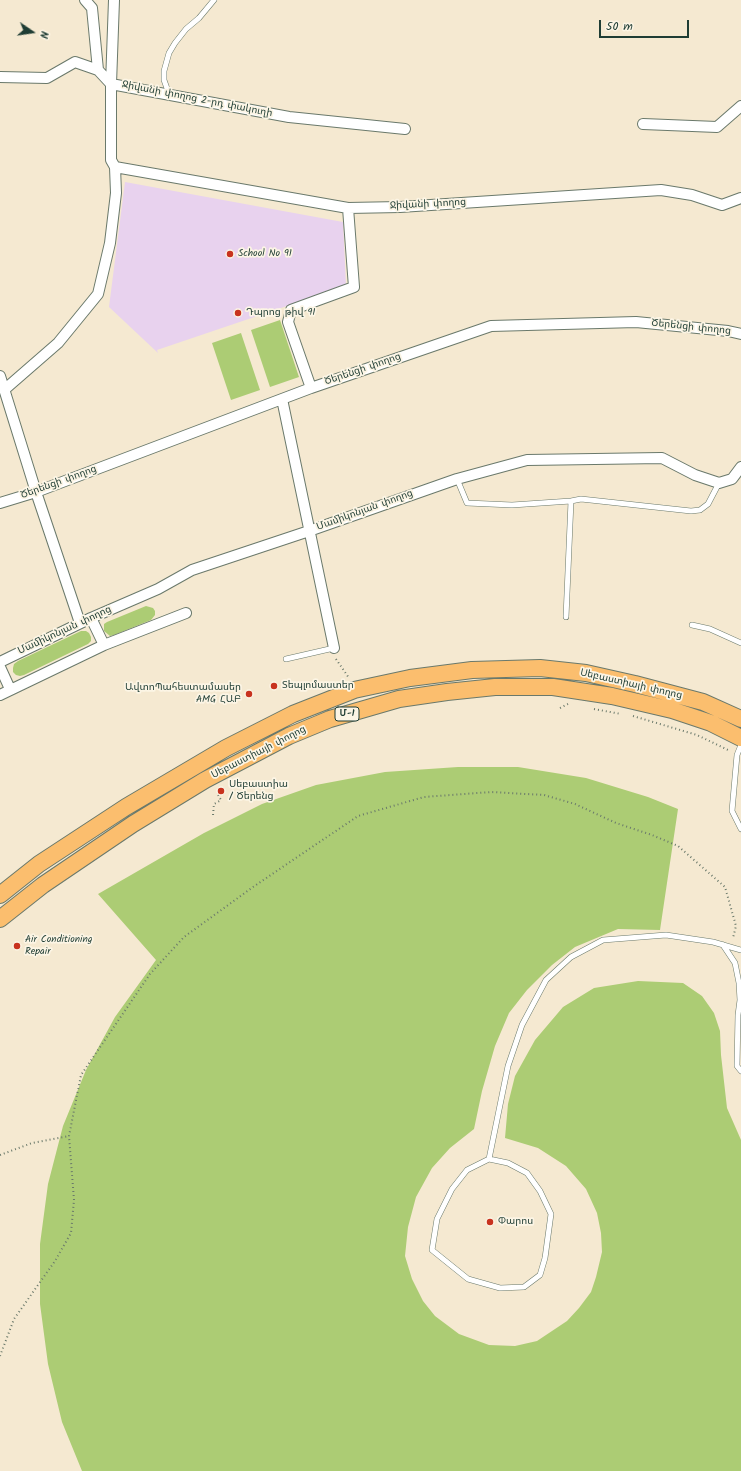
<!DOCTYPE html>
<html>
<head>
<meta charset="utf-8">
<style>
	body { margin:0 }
	#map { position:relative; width:741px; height:1471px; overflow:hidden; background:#f5e9d1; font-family:Kalam,sans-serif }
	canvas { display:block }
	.north { position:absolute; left:12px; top:12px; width:40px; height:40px; -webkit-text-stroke:3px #fcf5e5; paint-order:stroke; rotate:103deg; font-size:11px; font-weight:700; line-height:16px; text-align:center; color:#1f3d34 }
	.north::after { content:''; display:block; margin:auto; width:14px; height:18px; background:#1f3d34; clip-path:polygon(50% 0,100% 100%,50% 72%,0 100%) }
	.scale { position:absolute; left:599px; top:20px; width:90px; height:18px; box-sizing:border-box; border:2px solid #1f3d34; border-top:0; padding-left:5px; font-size:12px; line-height:14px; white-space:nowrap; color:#1f3d34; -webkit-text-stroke:3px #fcf5e5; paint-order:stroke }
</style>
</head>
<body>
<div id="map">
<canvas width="741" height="1471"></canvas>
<div class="north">N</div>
<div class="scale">50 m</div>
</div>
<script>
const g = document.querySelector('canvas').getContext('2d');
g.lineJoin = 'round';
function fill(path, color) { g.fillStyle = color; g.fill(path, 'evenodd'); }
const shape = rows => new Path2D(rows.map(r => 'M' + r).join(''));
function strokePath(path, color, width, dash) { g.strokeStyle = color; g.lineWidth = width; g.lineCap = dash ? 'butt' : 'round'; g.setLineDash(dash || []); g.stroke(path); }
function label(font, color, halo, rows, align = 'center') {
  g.font = font + ' Kalam,"Noto Sans Armenian",sans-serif'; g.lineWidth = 3.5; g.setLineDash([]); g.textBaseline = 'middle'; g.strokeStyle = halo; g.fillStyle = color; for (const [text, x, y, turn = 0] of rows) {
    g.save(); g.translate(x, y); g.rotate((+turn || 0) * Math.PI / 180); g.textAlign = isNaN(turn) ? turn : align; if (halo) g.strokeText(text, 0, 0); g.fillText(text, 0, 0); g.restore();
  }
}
fill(shape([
	[125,182,343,222,346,286,157,350,158,353,109,307]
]), '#e8d2ee');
fill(shape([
	[280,320,299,377,270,387,251,330],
	[241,333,260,390,231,400,212,343],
	[146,606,153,608,155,611,155,615,151,620,114,635,110,636,104,631,104,624,107,622],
	[81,631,86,631,89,633,91,637,91,641,88,644,24,675,20,676,16,675,13,672,13,668,14,664,18,661],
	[458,767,518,767,586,778,648,797,678,809,660,930,618,929,575,947,552,965,527,990,509,1013,495,1046,482,1091,474,1129,450,1148,432,1168,416,1197,408,1227,405,1256,412,1279,423,1301,435,1316,459,1334,489,1345,515,1346,537,1341,567,1321,579,1308,591,1292,596,1277,602,1252,601,1233,597,1213,586,1189,566,1166,538,1148,505,1138,508,1104,515,1076,535,1040,563,1007,594,988,638,981,683,983,702,996,714,1013,720,1031,721,1055,727,1108,741,1140,741,1471,82,1471,62,1422,48,1364,40,1304,40,1244,48,1184,63,1126,86,1070,115,1017,156,960,98,894,204,833,262,804,316,785,385,772]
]), '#accc74');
const lane = shape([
	[169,94,164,80,164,71,169,53,175,43,186,29,199,18,214,0],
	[457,479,467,503,512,505,571,501,581,499,691,511,700,510,708,504,719,483],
	[566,617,571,501],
	[692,625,710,629,741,643],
	[286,659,334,648],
	[741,745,737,755,732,811,741,829],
	[723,945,735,963,739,983,740,1000,738,1015,737,1066,741,1071],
	[489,1159,508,1163,527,1173,540,1191,551,1214,545,1258,540,1275,524,1287,500,1288,468,1279,432,1250,437,1219,452,1189,467,1170,489,1159,508,1066,522,1025,546,980,571,957,603,940,666,935,713,942,741,950]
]);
const street = shape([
	[85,0,92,8,98,70],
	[0,77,47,78,75,62,98,70,111,84,289,117,405,129],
	[643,124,717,127,741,106],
	[115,167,348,208,400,207,661,190,692,195,722,205,741,198],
	[0,376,36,492,80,623],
	[311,388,288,322,291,310,354,287,348,208],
	[4,390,58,343,98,294,110,243,116,193,115,167,111,160,111,84,114,0],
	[282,399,334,648],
	[0,503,36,492,311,388,491,326,636,322,728,331,741,334],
	[91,618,104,645],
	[0,662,91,618,158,589,192,570,309,531,457,479,527,460,662,458,695,475,719,483,732,479,741,467],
	[0,667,10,689],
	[0,695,104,645,186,613]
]);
const primary = shape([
	[0,895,39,864,126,807,226,748,293,714,354,690,410,678,472,670,540,668,586,673,635,684,703,702,741,719],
	[0,919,43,885,133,824,205,780,289,736,330,719,399,699,447,692,495,687,553,687,612,696,672,710,711,723,741,738]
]);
strokePath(lane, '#6a796b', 6);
strokePath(street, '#6a796b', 12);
strokePath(primary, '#6a796b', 18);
strokePath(shape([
	[336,659,349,678],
	[560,708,568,704],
	[594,709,621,714],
	[633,716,697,735,730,751],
	[213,815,214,804,221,800,217,793],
	[0,1155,32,1143,69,1136],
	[0,1356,14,1319,55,1261,71,1233,74,1200,69,1136,81,1075,150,974,184,937,253,887,358,816,424,797,491,792,544,795,575,804,616,823,652,835,678,846,725,887,736,926,733,938]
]), '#6a796b', 2, [1, 3]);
strokePath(lane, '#fff', 5);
strokePath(street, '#fff', 10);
strokePath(primary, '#fbbe6e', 16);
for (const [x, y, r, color] of [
	[230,254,4,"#c8321e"],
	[238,313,4,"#c8321e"],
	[274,686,4,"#c8321e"],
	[249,694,4,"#c8321e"],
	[221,791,4,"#c8321e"],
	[17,946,4,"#c8321e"],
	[490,1222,4,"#c8321e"]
]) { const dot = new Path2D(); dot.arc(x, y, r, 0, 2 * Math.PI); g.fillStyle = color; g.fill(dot); strokePath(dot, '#fcf5e5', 1.5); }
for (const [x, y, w] of [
	[347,714,24]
]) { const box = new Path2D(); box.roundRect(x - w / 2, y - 7, w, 14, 3); g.fillStyle = '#fcf5e5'; g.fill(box); strokePath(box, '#1f3d34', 1); }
label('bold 9px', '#1f3d34', null, [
	["Մ-1",347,714]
]);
label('10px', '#1f3d34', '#fcf5e5', [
	["Ջիվանի փողոց 2-րդ փակուղի",197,100,11],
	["Ջիվանի փողոց",428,205,-3],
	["Ծերենցի փողոց",691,328,6],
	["Ծերենցի փողոց",363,370,-19],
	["Ծերենցի փողոց",59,483,-20],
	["Մամիկոնյան փողոց",365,511,-20],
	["Մամիկոնյան փողոց",65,631,-25],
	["Սեբաստիայի փողոց",631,685,13],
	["Սեբաստիայի փողոց",259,753,-27]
]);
label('10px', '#1f3d34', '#fcf5e5', [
	["School No 91",238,254],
	["Դպրոց թիվ 91",246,313],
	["Տեպլոմաստեր",282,686],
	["ԱվտոՊահեստամասեր",241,688,"right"],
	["AMG ՀԱԲ",241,700,"right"],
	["Սեբաստիա",229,785],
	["/ Ծերենց",229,797],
	["Air Conditioning",25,940],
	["Repair",25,952],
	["Փարոս",498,1222]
], 'left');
</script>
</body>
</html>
